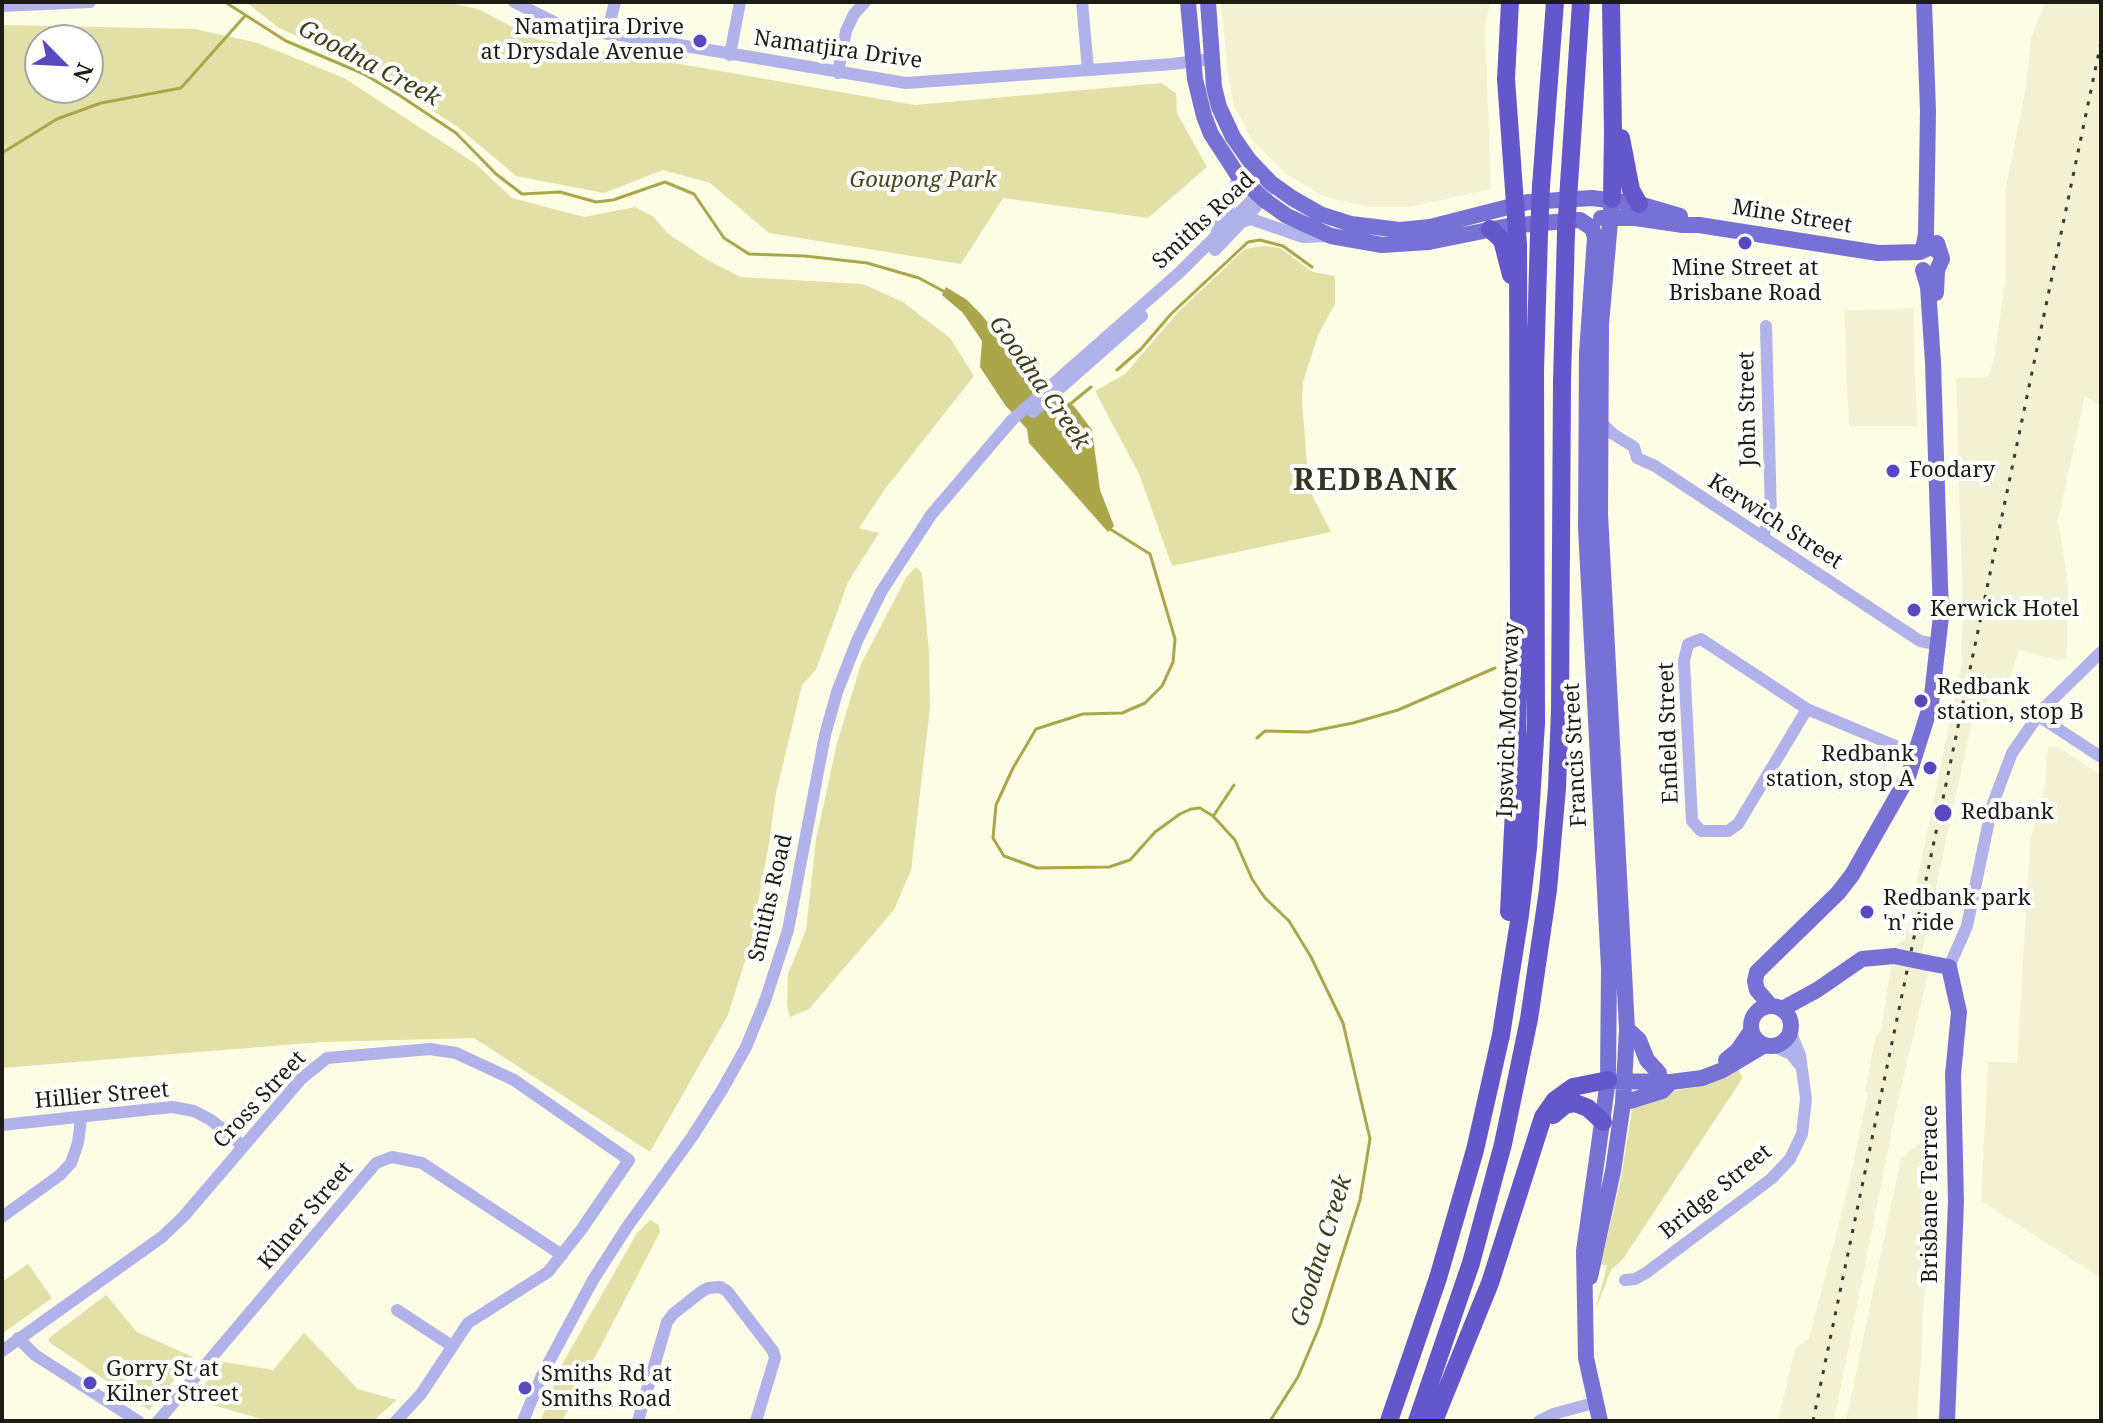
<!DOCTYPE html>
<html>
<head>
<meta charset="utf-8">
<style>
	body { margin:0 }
	#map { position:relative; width:2103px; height:1423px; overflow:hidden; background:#fdfce5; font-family:"Noto Serif",serif }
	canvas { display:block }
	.frame { position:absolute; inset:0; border:4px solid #1c1c14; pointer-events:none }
	.north { position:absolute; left:24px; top:24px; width:80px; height:80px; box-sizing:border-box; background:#fff; border:2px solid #a4a4a1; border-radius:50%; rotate:114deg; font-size:22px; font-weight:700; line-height:32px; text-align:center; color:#1c1c14 }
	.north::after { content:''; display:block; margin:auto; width:28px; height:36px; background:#5848c0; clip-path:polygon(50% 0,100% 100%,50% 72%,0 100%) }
</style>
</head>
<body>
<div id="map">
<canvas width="2103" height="1423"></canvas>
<div class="frame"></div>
<div class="north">N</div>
</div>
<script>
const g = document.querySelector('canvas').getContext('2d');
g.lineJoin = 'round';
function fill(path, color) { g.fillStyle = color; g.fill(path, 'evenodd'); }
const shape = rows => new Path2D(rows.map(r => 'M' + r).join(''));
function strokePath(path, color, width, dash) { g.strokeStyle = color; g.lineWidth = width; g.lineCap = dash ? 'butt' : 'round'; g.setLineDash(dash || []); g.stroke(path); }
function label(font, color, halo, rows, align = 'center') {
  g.font = font + ' "Noto Serif",serif'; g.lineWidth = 8; g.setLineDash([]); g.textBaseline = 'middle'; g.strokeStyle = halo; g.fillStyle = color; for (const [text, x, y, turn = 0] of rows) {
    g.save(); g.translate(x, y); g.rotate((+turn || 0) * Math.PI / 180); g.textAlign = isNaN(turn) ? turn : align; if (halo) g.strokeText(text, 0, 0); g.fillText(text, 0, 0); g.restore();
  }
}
fill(shape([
	[1221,2,1490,2,1485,27,1491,189,1409,207,1370,207,1325,197,1286,174,1252,140,1234,105,1228,75],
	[2045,2,2101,2,2101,406,2085,396,2058,520,2068,583,2067,658,2056,660,2019,650,2006,688,1990,685,1983,723,1972,721,1921,956,1928,974,1896,1109,1834,1421,1778,1421,1795,1349,1809,1338,1846,1197,1868,1093,1865,1092,1876,1035,1881,1030,1891,966,1896,951,1894,946,1905,940,1962,663,1961,642,1963,620,1956,378,1988,377,1994,359,2005,282,2005,192,2026,87,2031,39],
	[1913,308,1917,426,1849,426,1844,311],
	[2048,747,2058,747,2101,775,2101,1278,1981,1201,1988,1062,2017,1063,2030,842,2045,784],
	[1934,1132,1917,1421,1846,1421,1901,1158]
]), '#f2f1d3');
fill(shape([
	[246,2,446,2,478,9,536,39,915,105,1161,83,1176,93,1177,113,1207,167,1148,218,1003,198,961,264,769,233,710,183,663,170,604,193,516,176,458,127,363,66,279,28],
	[2,25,195,29,258,43,344,78,476,164,512,198,584,217,635,207,654,217,667,233,709,261,741,277,863,284,903,302,950,338,974,376,885,489,859,528,879,533,848,582,816,670,802,685,776,793,769,843,751,942,728,1015,650,1152,474,1038,322,1042,2,1068],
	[40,40,88,40,88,88,40,88],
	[1263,246,1280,248,1313,272,1335,276,1335,304,1318,335,1303,382,1302,401,1309,489,1331,532,1172,566,1139,474,1095,391,1125,374,1178,312,1245,249],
	[916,567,922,573,929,654,930,708,911,870,894,910,809,1009,790,1017,787,1005,788,974,806,930,816,840,837,743,861,664,907,576],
	[1738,1069,1742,1077,1740,1082,1623,1259,1611,1270,1595,1311,1607,1266,1601,1264,1621,1178,1633,1105,1658,1095,1711,1083],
	[650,1220,659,1225,660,1232,562,1421,541,1421,561,1366,637,1233],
	[28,1264,52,1298,2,1334,2,1282],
	[106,1295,137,1332,193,1357,149,1410,49,1342,49,1338],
	[304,1333,358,1389,397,1400,373,1421,268,1421,192,1399,224,1362,273,1370]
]), '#e3e0a7');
fill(shape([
	[946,287,967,300,980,313,1018,360,1035,365,1060,398,1074,406,1092,430,1100,490,1114,526,1108,532,1029,443,1027,429,1005,405,980,367,982,341,963,313,942,295]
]), '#aca64a');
strokePath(shape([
	[225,2,286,41,364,74,399,95,456,133,496,174,522,194,560,192,596,202,613,200,665,182,694,194,724,238,749,254,805,256,867,263,919,278,945,292],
	[2,153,57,119,101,103,181,88,244,17],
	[1117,370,1141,349,1171,314,1248,242,1260,240,1283,246,1312,267],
	[1069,405,1091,387],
	[1110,529,1150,554,1175,639,1173,662,1162,686,1145,703,1122,713,1083,714,1036,729,1013,768,996,805,993,838,1004,856,1037,868,1109,867,1130,860,1155,832,1180,814,1191,809,1200,808,1213,816,1235,840,1252,879,1265,898,1289,921,1311,957,1343,1023,1370,1139,1360,1200,1320,1325,1298,1377,1270,1421],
	[1257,738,1265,731,1308,732,1353,723,1398,710,1495,668],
	[1214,815,1234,785]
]), '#aca64a', 3);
strokePath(shape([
	[514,2,560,25,906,83,1173,64,1211,59],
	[1082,2,1088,70],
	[2,6,90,2],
	[607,34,615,2],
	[730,55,740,2],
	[838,73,846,31,854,14,865,2],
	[1242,222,1251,219,1303,237,1328,236],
	[1217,231,1235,193,1237,174],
	[1215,250,1254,209,1267,192],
	[1033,412,1142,316],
	[1599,421,1613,434,1634,447,1637,458,1655,466,1920,641,1940,645],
	[1762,537,1771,517,1766,326],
	[1807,709,1738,824,1728,831,1701,831,1692,821,1684,661,1688,644,1701,639,1807,709,1917,755],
	[2037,715,2101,757],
	[1949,967,1967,926,1992,806,2012,753,2042,710,2101,652],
	[1773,1046,1791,1054,1799,1064],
	[2,1125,172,1107,194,1111,211,1120,243,1146],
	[2,1217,60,1175,71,1163,78,1143,81,1118],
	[1625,1280,1635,1279,1646,1273,1771,1179,1790,1159,1802,1134,1806,1099,1800,1055,1790,1031],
	[397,1310,452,1346],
	[18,1338,35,1355,138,1421],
	[2,1351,162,1237,184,1216,301,1079,327,1058,430,1049,456,1053,514,1080,629,1160,581,1230,548,1272,468,1323,421,1394,396,1421],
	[158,1421,376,1163,392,1157,422,1163,562,1255],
	[523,1421,543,1373,593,1280,627,1227,692,1137,722,1090,746,1047,765,1001,788,930,825,735,837,692,857,641,881,592,931,515,1012,420,1180,272,1264,188],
	[638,1421,667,1322,673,1314,701,1292,708,1288,720,1287,727,1291,773,1351,775,1358,756,1421],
	[1539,1421,1553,1414,1594,1403]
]), '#b1b2e9', 12);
strokePath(shape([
	[1188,2,1195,79,1204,116,1211,134,1237,174,1263,199,1287,216,1331,236,1382,245,1429,242,1508,226,1578,220],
	[1208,2,1214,87,1219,107,1233,137,1249,160,1271,183,1292,198,1320,214,1351,224,1400,230,1430,227,1528,202,1592,198,1639,204,1680,216],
	[1601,218,1635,218,1683,225,1699,225,1878,253,1920,252,1931,247,1938,251],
	[1580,220,1592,228,1595,237,1587,353,1586,528,1609,968,1608,1080,1584,1251,1586,1358,1600,1421],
	[1923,249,1926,234,1928,111,1924,2],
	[1936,293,1937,270,1942,259,1937,243],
	[1928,963,1949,967,1959,1012,1953,1075,1956,1202,1947,1421],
	[1770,1005,1757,990,1755,981,1757,972,1838,893,1852,875,1908,777,1931,704,1941,616,1933,363,1928,287,1923,270],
	'1751 1026a20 20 0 1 1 40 0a20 20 0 1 1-40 0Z',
	[1782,1009,1817,990,1862,959,1894,956],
	[1627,1029,1639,1040,1647,1060,1659,1073],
	[1726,1060,1737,1051,1751,1031],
	[1615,1081,1671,1082,1702,1078,1723,1070,1765,1045],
	[1623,1103,1662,1091,1670,1083],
	[1590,1277,1613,1171,1623,1103,1627,1029,1600,514,1601,324,1612,199]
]), '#7771d5', 16);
strokePath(shape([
	[1611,2,1613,132,1612,199],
	[1621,138,1631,190,1639,204],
	[1569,184,1581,2],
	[1541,186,1555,2],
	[1490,229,1502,240,1511,275],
	[1509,912,1517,747,1519,635,1518,245,1506,79,1510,2],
	[1553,1115,1565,1105,1575,1103,1588,1108,1603,1122],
	[1389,1421,1438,1278,1475,1150,1501,1035,1520,915,1528,848,1536,724,1535,371,1539,234],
	[1417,1421,1471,1263,1503,1144,1529,1019,1548,890,1557,788,1560,709,1562,381,1566,232],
	[1434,1421,1490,1283,1543,1117,1555,1100,1573,1087,1608,1080]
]), '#6457cc', 18);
strokePath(shape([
	[1813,1421,2101,42]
]), '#3b3a30', 3, [4, 8]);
strokePath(shape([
	[1894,956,1928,963]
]), '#7771d5', 16);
strokePath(shape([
	[1566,232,1569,184],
	[1539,234,1541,186]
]), '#6457cc', 18);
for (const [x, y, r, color] of [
	[700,41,8,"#5848c0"],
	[1745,243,8,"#5848c0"],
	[1893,471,8,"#5848c0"],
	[1914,610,8,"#5848c0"],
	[1921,701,8,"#5848c0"],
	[1930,768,8,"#5848c0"],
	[1943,813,10,"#5848c0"],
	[1867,912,8,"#5848c0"],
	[90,1383,8,"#5848c0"],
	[525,1388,8,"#5848c0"]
]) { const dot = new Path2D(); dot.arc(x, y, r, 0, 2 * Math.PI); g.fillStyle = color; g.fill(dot); strokePath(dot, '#fff', 3); }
label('22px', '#1c1c14', '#fff', [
	["Namatjira Drive",684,28,"right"],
	["at Drysdale Avenue",684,53,"right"],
	["Mine Street at",1745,269,"center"],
	["Brisbane Road",1745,294,"center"],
	["Foodary",1909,471],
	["Kerwick Hotel",1930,610],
	["Redbank",1937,688],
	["station, stop B",1937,713],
	["Redbank",1914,755,"right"],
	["station, stop A",1914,780,"right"],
	["Redbank",1961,813],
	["Redbank park",1883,899],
	["'n' ride",1883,924],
	["Gorry St at",106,1370],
	["Kilner Street",106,1395],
	["Smiths Rd at",541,1375],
	["Smiths Road",541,1400]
], 'left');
label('22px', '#1c1c14', '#fff', [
	["Namatjira Drive",838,50,8],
	["Mine Street",1792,217,9],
	["Smiths Road",1204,221,-43],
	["John Street",1748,409,-91],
	["Kerwich Street",1775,522,33],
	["Ipswich Motorway",1509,720,-88],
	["Enfield Street",1669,733,-92],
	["Francis Street",1576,755,-93],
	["Smiths Road",771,898,-77],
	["Hillier Street",102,1096,-5],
	["Cross Street",260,1100,-47],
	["Bridge Street",1716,1192,-39],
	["Brisbane Terrace",1931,1194,-90],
	["Kilner Street",306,1216,-50]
]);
label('italic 22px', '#494720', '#fff', [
	["Goupong Park",923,181]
]);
label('italic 24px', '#423f18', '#fff', [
	["Goodna Creek",369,64,28],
	["Goodna Creek",1039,383,55],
	["Goodna Creek",1322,1251,-73]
]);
g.letterSpacing = '2px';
label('bold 30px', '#363523', '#fff', [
	["REDBANK",1376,481]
]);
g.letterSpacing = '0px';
</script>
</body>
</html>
